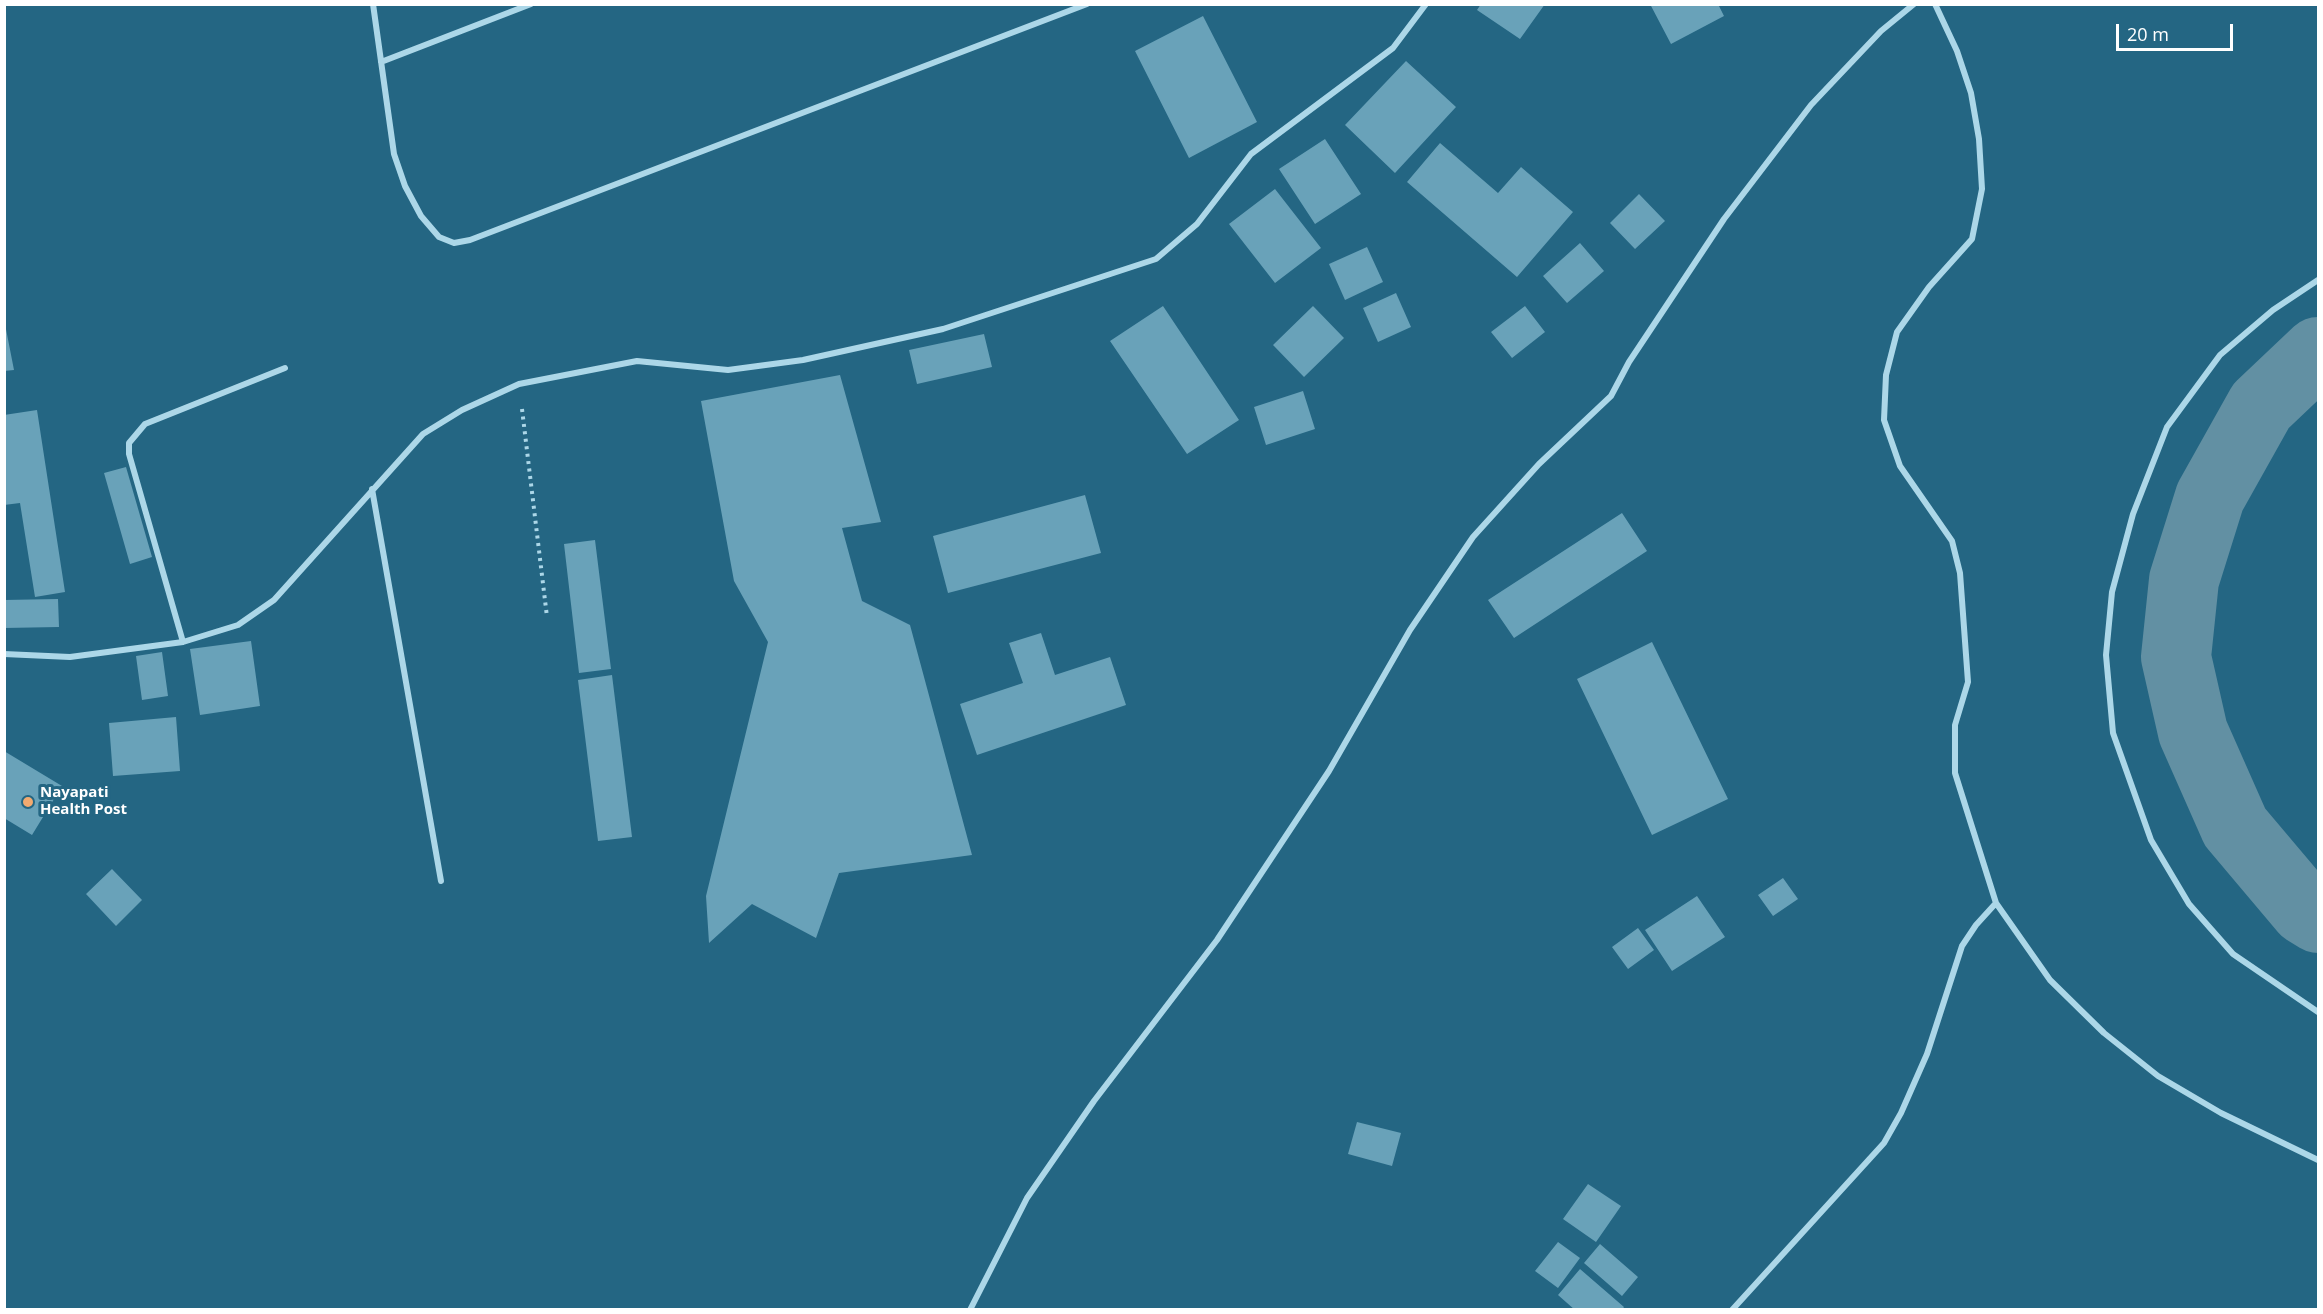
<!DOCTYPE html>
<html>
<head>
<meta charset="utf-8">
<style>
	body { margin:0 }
	#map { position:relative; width:2323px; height:1314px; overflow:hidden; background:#246683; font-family:"Open Sans",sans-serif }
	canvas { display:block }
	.frame { position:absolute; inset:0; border:6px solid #fff; pointer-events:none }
	.scale { position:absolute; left:2116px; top:24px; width:117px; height:27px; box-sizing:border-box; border:3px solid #fff; border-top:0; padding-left:8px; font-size:18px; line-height:21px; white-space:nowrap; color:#fff; -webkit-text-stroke:4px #246683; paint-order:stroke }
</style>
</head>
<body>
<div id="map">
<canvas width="2323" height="1314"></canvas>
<div class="frame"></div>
<div class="scale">20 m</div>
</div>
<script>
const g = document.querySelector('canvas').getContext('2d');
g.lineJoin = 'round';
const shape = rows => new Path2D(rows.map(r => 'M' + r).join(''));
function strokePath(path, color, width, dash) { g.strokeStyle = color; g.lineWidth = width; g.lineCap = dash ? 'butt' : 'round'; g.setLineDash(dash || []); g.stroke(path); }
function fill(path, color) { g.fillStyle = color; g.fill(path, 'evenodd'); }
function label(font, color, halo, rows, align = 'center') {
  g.font = font + ' "Open Sans",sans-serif'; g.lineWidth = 6; g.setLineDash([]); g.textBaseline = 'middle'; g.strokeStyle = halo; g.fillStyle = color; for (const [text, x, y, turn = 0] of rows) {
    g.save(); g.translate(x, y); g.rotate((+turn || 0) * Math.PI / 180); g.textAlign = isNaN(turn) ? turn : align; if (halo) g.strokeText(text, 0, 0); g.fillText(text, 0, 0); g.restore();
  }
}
strokePath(shape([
	[2318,352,2261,406,2210,497,2184,580,2176,657,2193,732,2235,827,2305,910,2318,918]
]), '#6290a3', 70);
fill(shape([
	[1481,4,1545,4,1520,39,1477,10],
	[1650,4,1718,4,1724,16,1671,44],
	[1203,16,1257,122,1189,158,1135,51],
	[1406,61,1456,107,1395,173,1345,125],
	[1325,139,1361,194,1315,224,1279,169],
	[1440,143,1498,193,1521,167,1573,212,1517,277,1407,182],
	[1275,189,1321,248,1275,283,1229,224],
	[1639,194,1665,221,1635,249,1610,223],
	[1580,243,1604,271,1567,303,1543,276],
	[1367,247,1383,282,1345,300,1329,264],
	[1396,293,1411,327,1378,342,1363,308],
	[1163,306,1239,420,1187,454,1110,341],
	[1313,306,1344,338,1304,377,1273,345],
	[1525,306,1545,332,1512,358,1491,332],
	[4,319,14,370,4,371],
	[984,334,992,367,917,384,909,350],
	[840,375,881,522,842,528,862,601,910,625,972,855,839,873,816,938,752,904,709,943,706,896,768,642,734,581,701,401],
	[1303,391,1315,429,1266,445,1254,407],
	[37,410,65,592,35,597,20,503,4,505,4,415],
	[126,467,152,557,130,564,104,473],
	[1085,495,1101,553,948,593,933,536],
	[1622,513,1647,551,1514,638,1488,600],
	[595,540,611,669,579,673,564,544],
	[58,599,59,627,4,628,4,600],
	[1041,633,1055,675,1110,657,1126,705,977,755,960,704,1023,683,1009,643],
	[251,641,260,706,200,715,190,649],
	[1652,642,1728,799,1652,835,1577,679],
	[162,652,168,696,142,700,136,656],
	[612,675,632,837,598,841,578,680],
	[176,717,180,771,113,776,109,723],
	[4,751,62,786,32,835,4,818],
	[112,869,142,900,116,926,86,894],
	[1783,878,1798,899,1773,916,1758,895],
	[1697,896,1725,937,1672,971,1645,930],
	[1638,928,1654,950,1628,969,1612,947],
	[1357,1122,1401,1133,1392,1166,1348,1154],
	[1588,1184,1621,1206,1596,1242,1563,1219],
	[1558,1242,1580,1258,1558,1288,1535,1271],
	[1600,1244,1638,1277,1622,1296,1584,1263],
	[1580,1269,1624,1307,1622,1310,1575,1310,1558,1295]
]), '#69a2b9');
strokePath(shape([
	[522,409,547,617]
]), '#acd7e8', 4, [3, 4.5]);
strokePath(shape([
	[373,4,394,154,405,186,421,216,439,237,454,243,470,240,1087,4],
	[1935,4,1957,51,1971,93,1979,139,1982,189,1972,239,1929,287,1897,332,1886,375,1884,420,1900,466,1952,541,1960,573,1968,682,1955,725,1955,773,1996,903,2050,980,2104,1033,2158,1076,2221,1113,2318,1160],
	[381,62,531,4],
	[2318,280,2273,310,2220,355,2167,427,2133,514,2112,592,2106,655,2113,733,2151,840,2189,904,2233,954,2318,1012],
	[372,489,441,881],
	[183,642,129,454,129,443,145,424,285,368],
	[4,654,70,657,183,642,238,625,274,600,423,434,462,410,519,384,637,361,728,370,803,360,943,329,1156,259,1197,224,1251,154,1393,48,1426,4],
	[970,1310,1027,1198,1094,1101,1217,940,1329,771,1410,630,1473,537,1539,464,1611,396,1629,362,1724,219,1811,105,1881,31,1914,4],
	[1732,1310,1884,1143,1901,1113,1927,1054,1962,946,1976,925,1996,903]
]), '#acd7e8', 6);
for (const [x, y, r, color] of [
	[28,802,6,"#f2aa70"]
]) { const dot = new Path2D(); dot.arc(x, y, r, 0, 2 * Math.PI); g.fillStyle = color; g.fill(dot); strokePath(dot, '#246683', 2); }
label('bold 15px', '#fff', '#246683', [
	["Nayapati",40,793],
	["Health Post",40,810]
], 'left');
</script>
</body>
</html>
